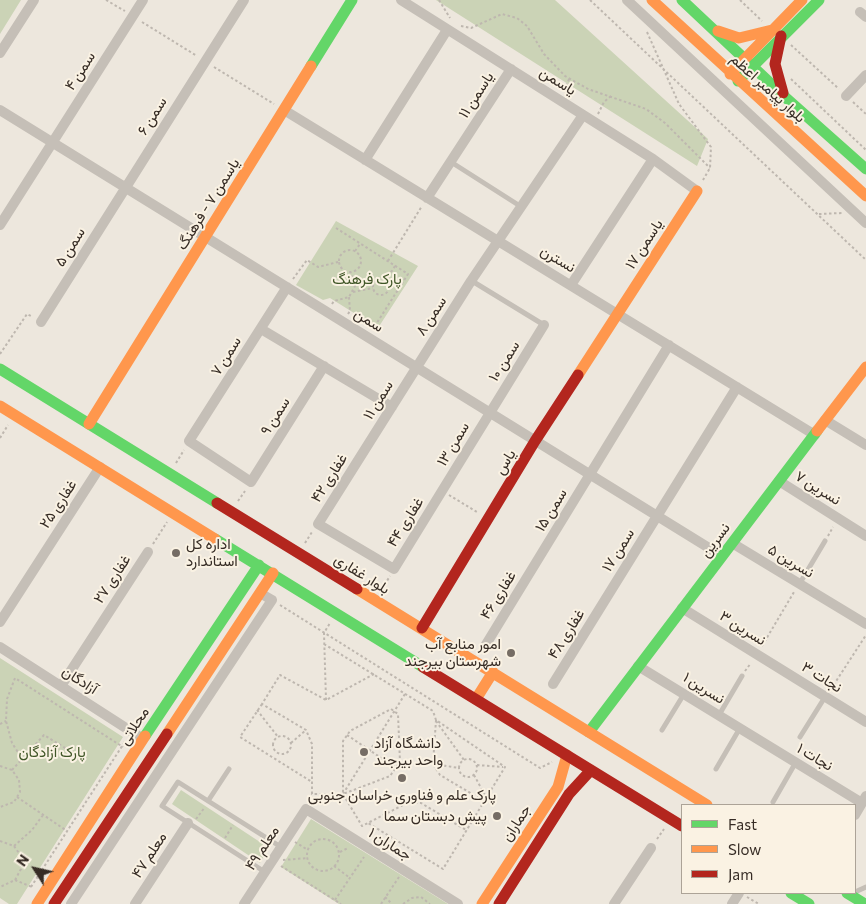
<!DOCTYPE html>
<html>
<head>
<meta charset="utf-8">
<style>
	body { margin:0 }
	#map { position:relative; width:866px; height:904px; overflow:hidden; background:#ede7dd; font-family:Commissioner,sans-serif }
	canvas { display:block }
	.legend { position:absolute; left:681px; top:804px; width:175px; height:90px; box-sizing:border-box; background:#faf2e3; border:1px solid #aca397; margin:0; padding:6px 9px; list-style:none; font-size:15px; color:#362c25 }
	.legend li { display:flex; align-items:center; gap:10px; height:25px }
	.legend b { width:25px; border:1px solid #aca397 }
	.north { position:absolute; left:10px; top:844px; width:50px; height:50px; -webkit-text-stroke:4px #faf2e3; paint-order:stroke; rotate:305deg; font-size:14px; font-weight:700; line-height:20px; text-align:center; color:#362c25 }
	.north::after { content:''; display:block; margin:auto; width:18px; height:22px; background:#362c25; clip-path:polygon(50% 0,100% 100%,50% 72%,0 100%) }
</style>
</head>
<body>
<div id="map">
<canvas width="866" height="904"></canvas>
<ul class="legend">
<li><b style="height:6px;background:#63d668"></b>Fast</li>
<li><b style="height:6px;background:#ff974d"></b>Slow</li>
<li><b style="height:6px;background:#b3261e"></b>Jam</li>
</ul>
<div class="north">N</div>
</div>
<script>
const g = document.querySelector('canvas').getContext('2d');
g.lineJoin = 'round';
function fill(path, color) { g.fillStyle = color; g.fill(path, 'evenodd'); }
const shape = rows => new Path2D(rows.map(r => 'M' + r).join(''));
function strokePath(path, color, width, dash) { g.strokeStyle = color; g.lineWidth = width; g.lineCap = dash ? 'butt' : 'round'; g.setLineDash(dash || []); g.stroke(path); }
function label(font, color, halo, rows, align = 'center') {
  g.font = font + ' Commissioner,Vazirmatn,sans-serif'; g.lineWidth = 4; g.setLineDash([]); g.textBaseline = 'middle'; g.strokeStyle = halo; g.fillStyle = color; for (const [text, x, y, turn = 0] of rows) {
    g.save(); g.translate(x, y); g.rotate((+turn || 0) * Math.PI / 180); g.textAlign = isNaN(turn) ? turn : align; if (halo) g.strokeText(text, 0, 0); g.fillText(text, 0, 0); g.restore();
  }
}
fill(shape([
	[0,0,21,0,0,34],
	[436,0,555,0,708,139,697,166],
	[336,221,418,266,378,328,330,298,323,300,296,285],
	[0,658,123,737,17,904,9,904,0,898],
	[181,790,269,848,260,863,172,804],
	[311,819,448,904,339,904,281,867]
]), '#cbd3b6');
strokePath(shape([
	[106,0,125,11],
	[439,0,450,18],
	[590,0,866,260],
	[740,0,762,21],
	[142,22,197,56],
	[461,26,471,28,502,14,517,18,527,26,544,54,565,76,588,89,646,109,665,123,710,168],
	[647,32,679,104,711,147,710,168,703,180],
	[791,45,839,89],
	[214,67,274,104],
	[569,79,566,87,569,95],
	[791,79,866,150],
	[853,102,866,114],
	[598,114,604,102,611,96],
	[819,214,842,213],
	[336,228,408,274,373,329],
	'339 261a11 11 0 1 1 22 0a11 11 0 1 1-22 0Z',
	[355,251,360,244],
	[388,261,422,206],
	[395,266,386,280,399,288],
	'373 287a8 8 0 1 1 16 0a8 8 0 1 1-16 0Z',
	[293,279,307,260,318,267,338,262],
	[353,292,373,288],
	[332,304,334,301,349,297,355,286,351,273],
	[348,314,350,311,349,297],
	[0,354,27,314,33,317],
	[0,438,8,425],
	[176,463,184,450],
	[449,495,477,512],
	[238,501,245,491],
	[828,536,833,527],
	[305,543,312,532],
	[153,544,167,522],
	[382,589,390,576],
	[280,605,540,768,552,762],
	[324,644,433,711,436,720,505,767,443,869,368,823],
	[762,646,794,592],
	[745,671,751,663],
	[374,674,326,700,280,675,262,704,306,730,312,744,312,794,343,794,390,776,400,762,398,714,391,709,350,731,343,741,343,794,362,826,407,803,421,803,466,830],
	[831,689,866,635],
	[326,700,324,633,330,623],
	[262,704,240,737,312,782],
	[257,710,278,737],
	[436,720,433,764,440,775,484,801],
	[436,721,464,760],
	[0,724,6,721],
	[347,735,396,768],
	'273 745a9 9 0 1 1 18 0a9 9 0 1 1-18 0Z',
	[291,743,306,730],
	'459 768a9 9 0 1 1 18 0a9 9 0 1 1-18 0Z',
	[23,760,12,743,6,721,7,699,15,678,123,747],
	[434,764,459,768],
	[477,765,503,767],
	[0,766,12,770,19,780,20,792,14,802,0,807],
	[12,770,44,735,83,759],
	[474,775,486,797],
	[343,794,405,694],
	[17,797,67,831],
	[196,819,205,807],
	[225,838,233,825],
	'307 855a16 16 0 1 1 32 0a16 16 0 1 1-32 0Z',
	[657,839,664,829],
	[0,841,14,846,21,856,21,869,15,880,0,887],
	[295,842,308,850],
	[14,846,32,830,43,815],
	[340,852,348,848],
	[283,860,308,858],
	[281,866,341,904],
	[334,866,350,878],
	[15,880,32,887],
	[31,887,126,740],
	[385,897,392,904],
	[747,897,759,904],
	[335,900,364,857],
	[381,904,399,877],
	[403,904,412,898,421,897,430,904]
]), '#beb7af', 2, [2.5, 2.5]);
strokePath(shape([
	[451,162,520,206],
	[472,281,544,325],
	[800,583,825,541],
	[719,715,742,676],
	[662,730,684,694],
	[800,737,825,697],
	[716,769,740,728],
	[208,801,229,769],
	[773,802,796,762],
	[265,872,162,806,178,782,281,847],
	[855,892,866,887]
]), '#c5bfb7', 5);
strokePath(shape([
	[401,0,653,159,697,191],
	[627,0,866,223],
	[860,12,866,17],
	[0,53,34,0],
	[846,96,866,75],
	[0,110,722,556],
	[284,110,815,435],
	[365,160,447,30],
	[427,198,511,69],
	[0,225,143,0],
	[571,285,653,159],
	[287,287,189,441,251,482,324,366],
	[41,322,244,0],
	[544,325,394,569,318,524,471,281,583,115],
	[261,329,392,407],
	[825,420,866,445],
	[779,481,866,536],
	[732,543,866,624],
	[682,608,866,722],
	[0,622,100,467],
	[485,646,669,345],
	[0,647,143,739],
	[638,666,862,803],
	[553,684,737,387],
	[61,686,148,552],
	[855,815,866,796],
	[71,904,272,600,260,593],
	[135,904,188,823],
	[244,904,306,809,458,904],
	[614,904,651,848],
	[732,904,739,893]
]), '#c5bfb7', 10);
strokePath(shape([
	[682,0,785,97,866,169],
	[311,66,352,0],
	[738,81,819,0],
	[0,369,217,503],
	[215,539,423,667],
	[589,732,817,431],
	[145,736,259,565],
	[791,893,809,904],
	[847,893,865,904]
]), '#63d668', 11);
strokePath(shape([
	[652,0,866,196],
	[718,31,739,38,772,30],
	[730,74,802,0],
	[578,375,697,191],
	[0,406,215,539],
	[89,424,311,66],
	[817,431,866,367],
	[357,589,707,805],
	[476,699,493,672],
	[167,734,273,573],
	[37,904,145,736],
	[482,904,558,787,567,755]
]), '#ff974d', 11);
strokePath(shape([
	[781,36,775,64,783,93],
	[217,503,357,589],
	[422,628,535,441,578,375],
	[423,667,682,826],
	[54,904,167,734],
	[499,904,569,794,591,770]
]), '#b3261e', 11);
for (const [x, y, r, color] of [
	[176,553,5,"#766d65"],
	[511,653,5,"#766d65"],
	[364,752,5,"#766d65"],
	[402,778,5,"#766d65"],
	[497,816,5,"#766d65"]
]) { const dot = new Path2D(); dot.arc(x, y, r, 0, 2 * Math.PI); g.fillStyle = color; g.fill(dot); strokePath(dot, '#faf2e3', 2); }
label('15px', '#362c25', '#faf2e3', [
	["سمن ۴",80,71,-57],
	["یاسمن",558,81,32],
	["بلوار پیامبر اعظم",768,88,42],
	["یاسمن ۱۱",476,95,-57],
	["سمن ۶",152,116,-58],
	["یاسمن ۷ - فرهنگ",208,204,-58],
	["یاسمن ۱۷",644,244,-57],
	["سمن ۵",70,247,-58],
	["نسترن",558,259,31],
	["سمن ۸",431,316,-57],
	["سمن",369,320,32],
	["سمن ۷",226,356,-58],
	["سمن ۱۰",504,361,-58],
	["سمن ۱۱",378,400,-58],
	["سمن ۹",275,416,-58],
	["سمن ۱۳",453,444,-59],
	["یاس",505,462,-59],
	["غفاری ۴۲",329,478,-58],
	["نسرین ۷",818,488,32],
	["غفاری ۲۵",58,504,-57],
	["سمن ۱۵",551,510,-59],
	["غفاری ۴۴",405,522,-58],
	["نسرین",715,540,-53],
	["سمن ۱۷",618,550,-58],
	["نسرین ۵",791,561,31],
	["بلوار غفاری",362,574,32],
	["غفاری ۲۷",112,579,-57],
	["غفاری ۴۶",498,595,-58],
	["نسرین ۳",743,628,32],
	["غفاری ۴۸",566,634,-58],
	["نجات ۳",822,677,32],
	["آزادگان",80,680,33],
	["نسرین ۱",704,688,32],
	["محلاتی",134,726,-57],
	["نجات ۱",815,757,31],
	["جماران",516,823,-57],
	["جماران ۱",390,844,32],
	["معلم ۴۹",262,848,-57],
	["معلم ۴۷",149,855,-57]
]);
label('15px', '#405627', '#faf2e3', [
	["پارک فرهنگ",367,279],
	["پارک آزادگان",52,752]
]);
label('15px', '#362c25', '#faf2e3', [
	["اداره کل",186,544],
	["استاندارد",186,561],
	["امور منابع آب",501,644,"right"],
	["شهرستان بیرجند",501,661,"right"],
	["دانشگاه آزاد",374,743],
	["واحد بیرجند",374,760],
	["پارک علم و فناوری خراسان جنوبی",402,795,"center"],
	["پیش دبستان سما",487,816,"right"]
], 'left');
</script>
</body>
</html>
